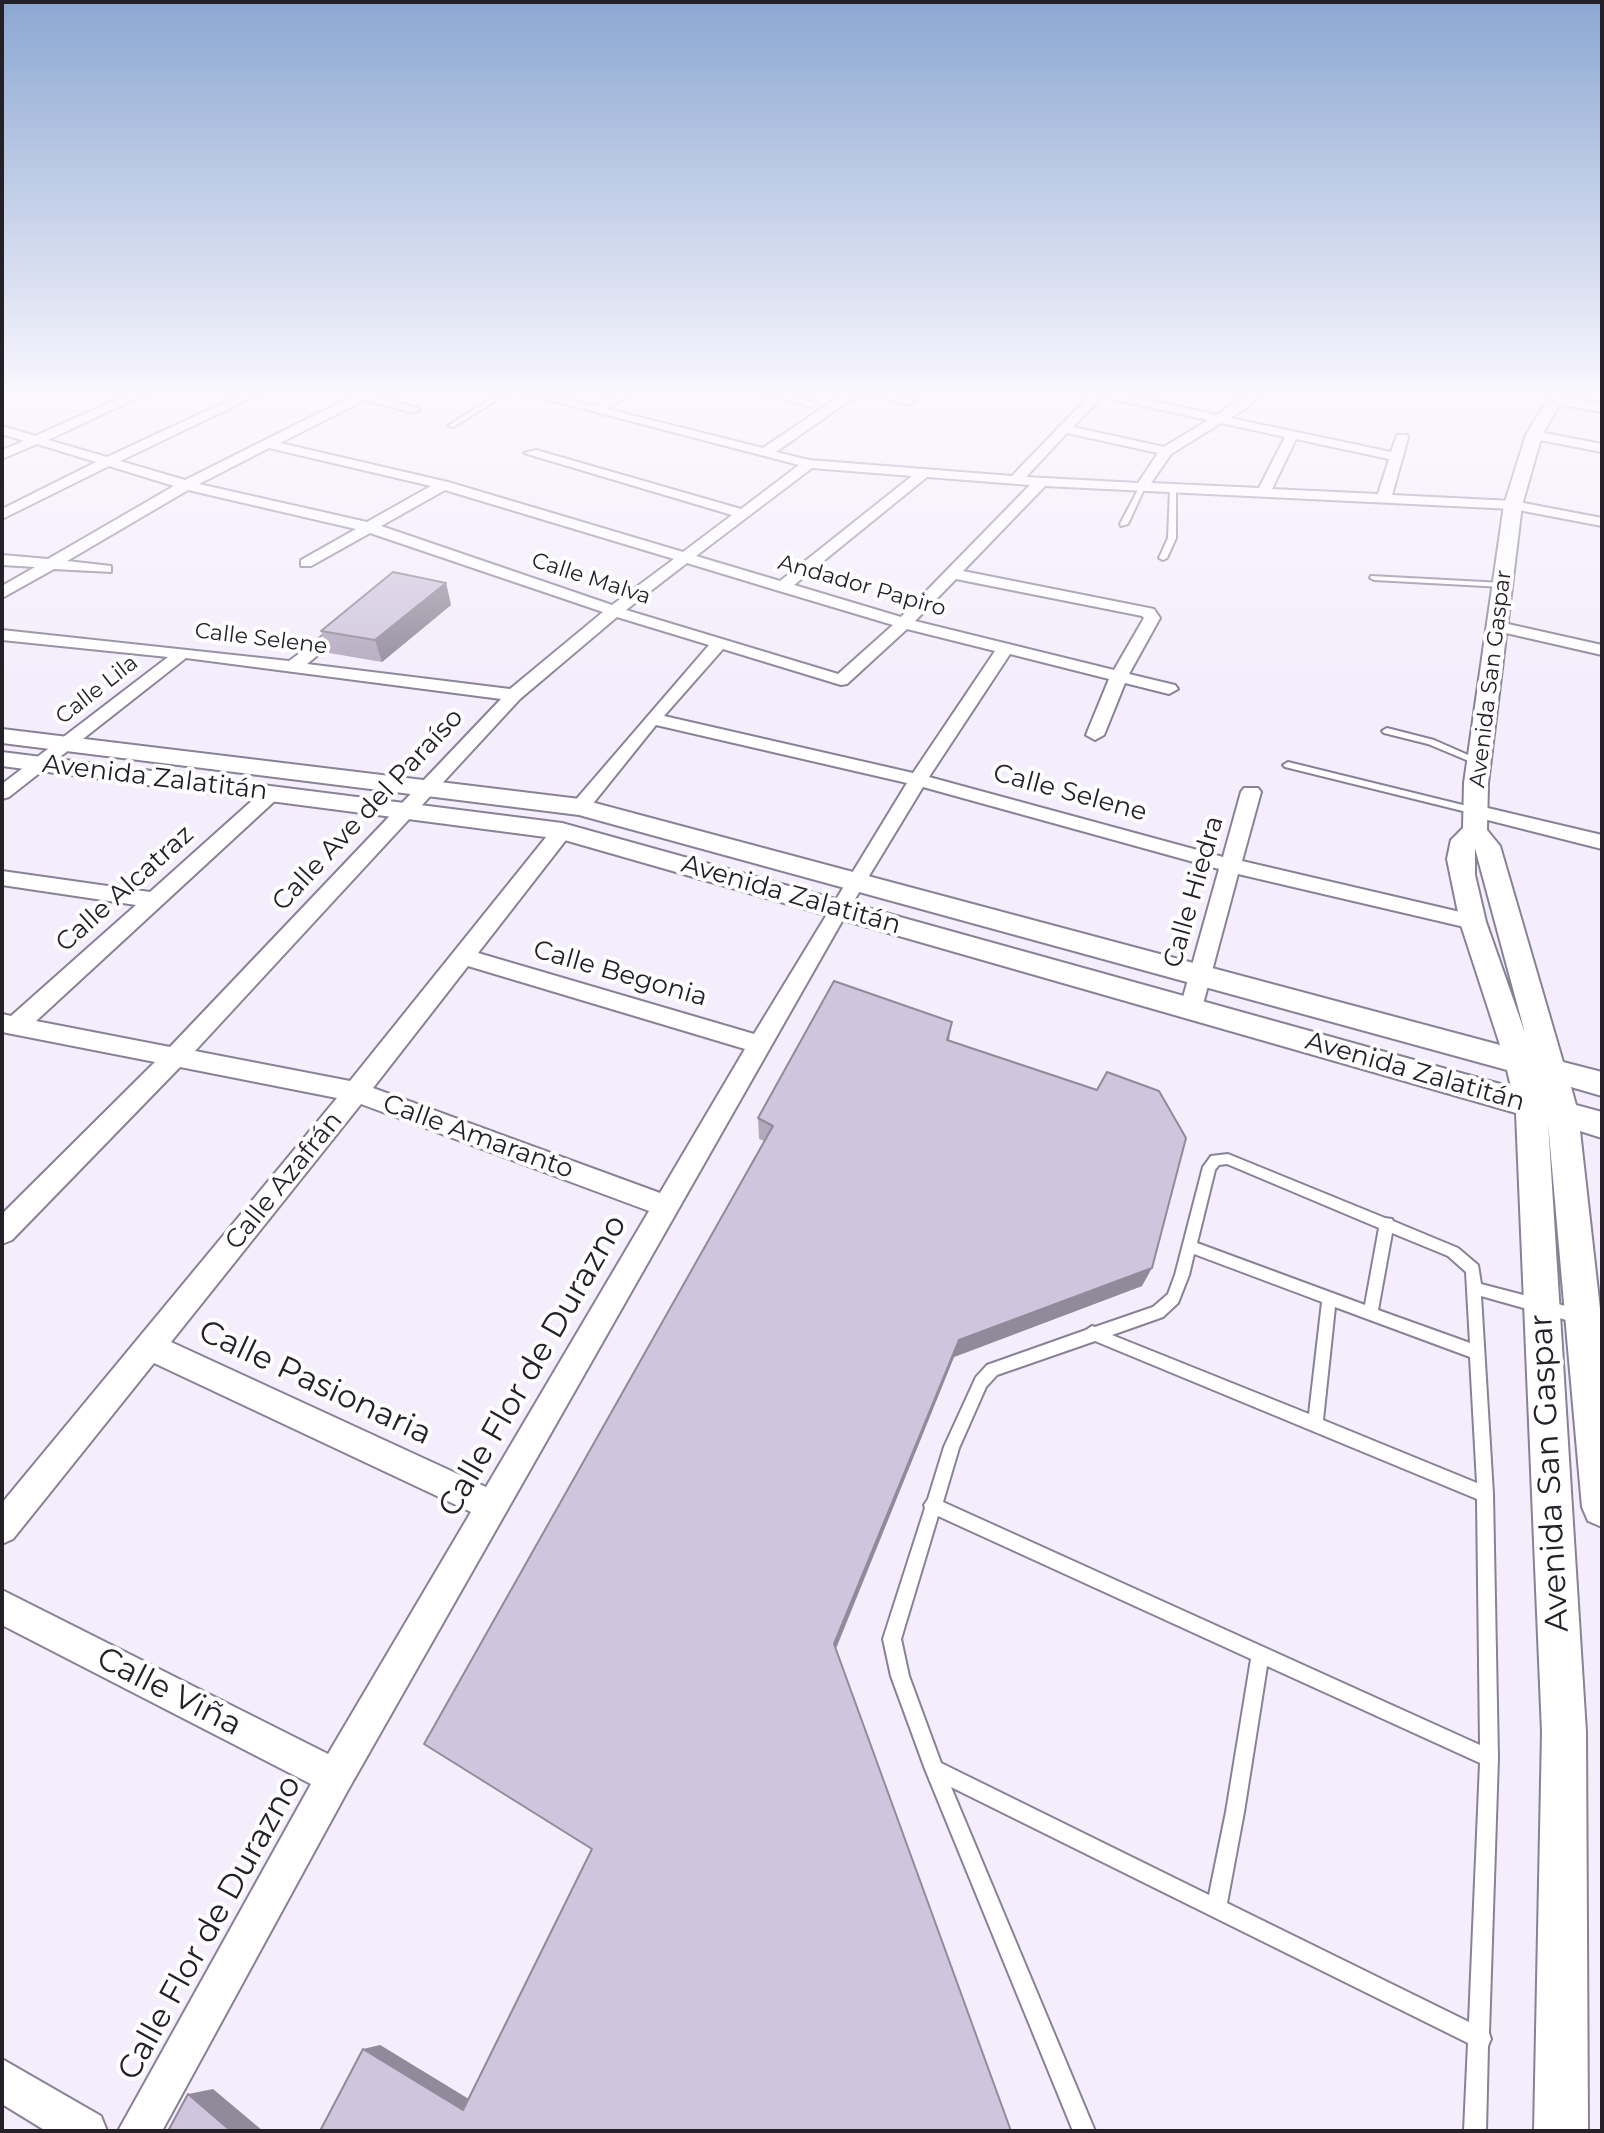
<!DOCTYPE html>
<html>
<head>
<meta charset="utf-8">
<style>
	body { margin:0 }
	#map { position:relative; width:1604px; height:2133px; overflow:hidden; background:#f4eefc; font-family:Montserrat,sans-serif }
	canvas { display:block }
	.frame { position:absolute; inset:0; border:4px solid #232028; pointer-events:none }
</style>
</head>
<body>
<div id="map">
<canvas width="1604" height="2133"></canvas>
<div class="frame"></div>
</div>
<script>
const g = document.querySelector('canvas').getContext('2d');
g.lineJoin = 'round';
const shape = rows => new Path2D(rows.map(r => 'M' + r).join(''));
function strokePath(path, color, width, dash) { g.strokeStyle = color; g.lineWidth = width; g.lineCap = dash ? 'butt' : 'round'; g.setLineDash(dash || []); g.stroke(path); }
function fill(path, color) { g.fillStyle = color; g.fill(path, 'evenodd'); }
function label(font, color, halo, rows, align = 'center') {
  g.font = font + ' Montserrat,sans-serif'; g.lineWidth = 8; g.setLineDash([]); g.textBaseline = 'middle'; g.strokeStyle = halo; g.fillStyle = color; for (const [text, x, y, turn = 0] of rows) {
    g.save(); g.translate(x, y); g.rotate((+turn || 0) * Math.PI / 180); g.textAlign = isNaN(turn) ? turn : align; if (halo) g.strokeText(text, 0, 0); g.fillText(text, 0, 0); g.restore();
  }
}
const service = shape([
	[502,392,510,392,453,427,448,426,502,392],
	[1140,486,1145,487,1128,524,1121,526,1120,524,1140,486],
	[1173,487,1176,489,1176,538,1167,558,1163,560,1159,558,1168,538,1170,489,1173,487],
	[1371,576,1503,583,1507,585,1503,587,1374,580,1370,578,1371,576],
	[1387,728,1434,740,1484,762,1479,765,1476,764,1428,744,1384,733,1382,731,1387,728],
	[1288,762,1475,808,1480,811,1475,814,1285,767,1283,765,1288,762],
	[1228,1154,1385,1218,1392,1219,1393,1221,1458,1248,1478,1265,1481,1284,1577,1309,1582,1311,1584,1316,1582,1321,1577,1323,1481,1296,1493,1494,1498,1758,1489,2033,1491,2039,1488,2046,1486,2131,1464,2131,1468,2043,951,1787,1095,2131,1073,2131,925,1769,891,1676,883,1639,925,1508,924,1505,928,1499,944,1447,976,1377,987,1365,1086,1330,1092,1326,1095,1327,1153,1307,1168,1294,1175,1275,1203,1167,1211,1156,1228,1154],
	[1227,1164,1379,1228,1365,1305,1197,1243,1215,1170,1219,1165,1227,1164],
	[1392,1233,1448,1256,1466,1272,1470,1343,1378,1310,1392,1233],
	[1194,1254,1322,1302,1309,1414,1112,1335,1163,1317,1178,1303,1189,1275,1194,1254],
	[1335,1307,1470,1357,1477,1483,1323,1420,1335,1307],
	[1095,1341,1477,1499,1480,1745,943,1502,959,1448,986,1387,997,1375,1095,1341],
	[938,1516,1251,1659,1226,1812,1209,1895,941,1763,909,1676,901,1639,938,1516],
	[1267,1666,1480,1763,1469,2022,1227,1903,1244,1812,1267,1666]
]);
const minor = shape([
	[133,392,150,392,48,440,107,457,247,392,264,392,120,461,185,480,353,396,348,392,377,392,375,395,420,409,414,413,365,400,280,443,448,482,683,552,732,515,524,453,536,450,741,509,799,465,519,392,541,392,594,406,618,392,634,392,607,409,763,448,846,392,861,392,776,452,809,460,1012,476,1090,395,1087,392,1112,392,1217,415,1248,392,1261,392,1248,407,1230,418,1391,452,1397,435,1407,435,1408,438,1392,495,1513,501,1602,518,1602,526,1513,509,1045,486,963,571,1154,609,1160,618,1129,674,1175,685,1178,689,1169,694,1125,683,1104,735,1095,740,1086,735,1109,679,1010,654,929,777,1223,857,1241,792,1244,788,1258,788,1261,792,1242,861,1473,915,1481,917,1484,922,1481,927,1473,929,1238,874,1202,1008,1199,1014,1191,1017,1183,1014,1180,1008,1219,869,923,787,849,909,348,1790,162,2131,118,2131,311,1784,2,1625,2,1590,328,1754,471,1512,154,1363,13,1539,2,1544,2,1503,337,1098,180,1067,12,1240,2,1244,2,1214,155,1062,2,1032,2,1014,11,1016,136,905,2,885,2,871,150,892,265,789,279,789,282,793,279,797,36,1021,170,1047,501,699,186,658,9,797,2,799,2,784,168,657,2,640,2,630,289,661,350,616,356,618,356,624,307,664,510,689,603,612,370,533,311,566,301,566,301,560,356,529,188,490,67,561,111,566,111,572,54,569,2,598,2,586,35,567,2,565,2,555,48,559,174,486,109,466,2,519,2,509,96,462,37,444,2,459,2,450,24,441,2,434,2,426,35,436,133,392],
	[1102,397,1208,420,1164,447,1073,427,1102,397],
	[1221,423,1285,437,1259,488,1151,483,1171,454,1221,423],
	[1067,433,1158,453,1138,483,1026,477,1067,433],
	[1296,439,1389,459,1378,494,1272,489,1296,439],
	[269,448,431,486,367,522,199,484,269,448],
	[812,468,912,476,780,581,696,556,812,468],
	[927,477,1030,485,901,617,794,585,927,477],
	[445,490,674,559,612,605,381,526,445,490],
	[687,563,776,590,893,625,838,674,626,610,687,563],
	[956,579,1142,616,1144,618,1114,670,915,621,956,579],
	[617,617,709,645,573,803,570,807,573,811,587,811,656,725,907,783,754,1034,478,953,569,836,572,831,569,826,562,825,555,826,350,1081,195,1051,520,699,617,617],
	[907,629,995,651,913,773,664,716,723,649,841,685,847,684,907,629],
	[468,966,745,1049,660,1193,373,1088,468,966],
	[361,1104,649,1211,486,1487,171,1342,361,1104],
	[758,392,781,392,816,403,810,407,758,392],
	[864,392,887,392,914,401,908,405,864,392],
	[1555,396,1602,404,1602,412,1551,403,1549,400,1555,396],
	[1534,431,1602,444,1602,452,1529,438,1529,432,1534,431],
	[1499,622,1602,645,1602,655,1493,630,1491,627,1499,622],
	[1475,805,1602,835,1602,849,1468,815,1465,811,1475,805],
	[2,2059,101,2116,107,2131,46,2131,2,2104,2,2059]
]);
const tertiary = shape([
	[1552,392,1567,392,1542,435,1522,505,1488,783,1487,830,1500,846,1563,1062,1602,1072,1602,1096,1571,1087,1576,1105,1602,1112,1602,1138,1580,1131,1602,1327,1602,1527,1588,1521,1582,1507,1548,1122,1586,1732,1588,2131,1534,2131,1542,1732,1516,1113,561,839,2,766,2,752,562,823,1511,1087,1507,1070,579,815,2,743,2,729,580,799,1500,1045,1460,922,1447,859,1451,840,1463,828,1464,783,1504,505,1526,435,1552,392],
	[1475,848,1525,1033,1486,922,1475,875,1475,848]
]);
strokePath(service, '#898196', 4);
strokePath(minor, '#898196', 4);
strokePath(tertiary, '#898196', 4);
fill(service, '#fff');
fill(minor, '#fff');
fill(tertiary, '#fff');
fill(shape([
	[446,583,451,605,382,662,329,653,321,631],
	[952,1022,949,1041,1142,1286,954,1357,836,1649,1011,2131,320,2131,380,2045,468,2099,592,1849,764,1141,759,1139,758,1118]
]), '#b2a9bd');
fill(shape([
	[446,583,451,605,382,662,375,640],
	[1152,1268,1142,1286,954,1357,833,1655,834,1644,959,1340],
	[380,2045,477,2104,463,2110,363,2049],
	[213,2089,263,2131,231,2131,188,2094]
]), '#918a9a');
const building = shape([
	[393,572,446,583,375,640,321,631,393,572],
	[834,981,952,1022,947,1040,1097,1090,1107,1072,1159,1091,1186,1138,1152,1268,959,1340,834,1644,1011,2131,320,2131,363,2049,463,2110,592,1849,424,1744,773,1126,758,1118,834,981],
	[188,2094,231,2131,168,2131,188,2094]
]);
fill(building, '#cfc5dc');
strokePath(building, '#918a9a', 2);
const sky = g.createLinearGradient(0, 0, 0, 691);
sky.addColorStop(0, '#8ba7d2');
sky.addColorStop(0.57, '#faf7fe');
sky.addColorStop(1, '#faf7fe00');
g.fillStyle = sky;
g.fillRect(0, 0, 1604, 691);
label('22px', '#232028', '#fefefe', [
	["Calle Malva",591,579,18],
	["Andador Papiro",862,586,16],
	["Calle Selene",261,639,7],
	["Avenida San Gaspar",1491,679,-83],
	["Calle Lila",97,690,-38]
]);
label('26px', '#232028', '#fefefe', [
	["Avenida Zalatitán",155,778,7],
	["Calle Selene",1070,793,15],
	["Calle Ave del Paraíso",368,810,-47],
	["Calle Alcatraz",125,889,-42],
	["Calle Hiedra",1194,892,-74],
	["Avenida Zalatitán",791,895,16],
	["Calle Begonia",620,974,16],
	["Avenida Zalatitán",1415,1072,16],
	["Calle Amaranto",478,1137,20],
	["Calle Azafrán",284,1181,-51]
]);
label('32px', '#232028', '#fefefe', [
	["Calle Flor de Durazno",533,1366,-60],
	["Calle Pasionaria",315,1383,25],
	["Avenida San Gaspar",1550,1473,-93],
	["Calle Viña",169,1692,27],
	["Calle Flor de Durazno",210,1928,-61]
]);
</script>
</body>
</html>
